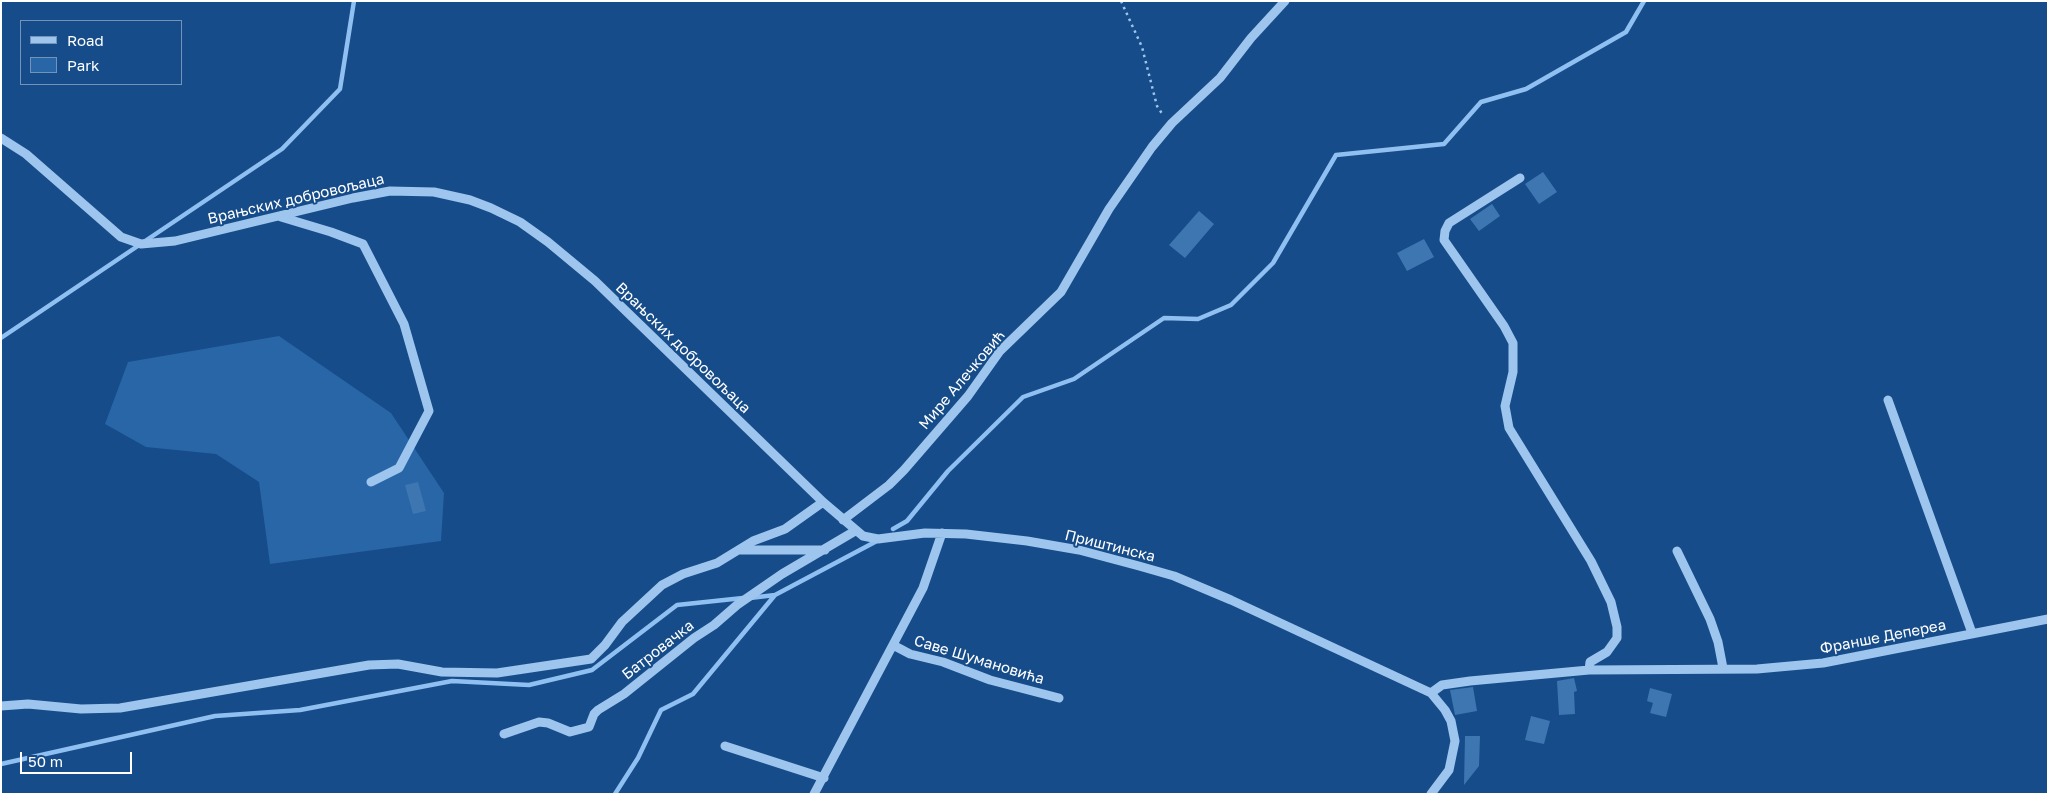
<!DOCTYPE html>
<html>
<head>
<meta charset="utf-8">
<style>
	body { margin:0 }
	#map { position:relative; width:2049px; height:795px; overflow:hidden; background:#164c89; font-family:"Golos Text",sans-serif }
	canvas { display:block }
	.frame { position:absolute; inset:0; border:2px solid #fff; pointer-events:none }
	.legend { position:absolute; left:20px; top:20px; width:162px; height:65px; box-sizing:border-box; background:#164c89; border:1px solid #7394b8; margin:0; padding:6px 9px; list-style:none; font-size:15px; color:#fff }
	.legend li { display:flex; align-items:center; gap:10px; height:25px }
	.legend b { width:25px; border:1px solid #7394b8 }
	.scale { position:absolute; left:20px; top:752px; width:112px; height:22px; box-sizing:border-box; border:2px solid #fff; border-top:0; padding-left:6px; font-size:15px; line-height:18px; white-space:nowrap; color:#fff; -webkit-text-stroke:4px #164c89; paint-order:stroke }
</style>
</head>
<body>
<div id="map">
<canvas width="2049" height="795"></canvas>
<div class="frame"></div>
<ul class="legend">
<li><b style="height:6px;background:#9dc5ee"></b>Road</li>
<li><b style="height:14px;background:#2866a8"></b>Park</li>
</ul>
<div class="scale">50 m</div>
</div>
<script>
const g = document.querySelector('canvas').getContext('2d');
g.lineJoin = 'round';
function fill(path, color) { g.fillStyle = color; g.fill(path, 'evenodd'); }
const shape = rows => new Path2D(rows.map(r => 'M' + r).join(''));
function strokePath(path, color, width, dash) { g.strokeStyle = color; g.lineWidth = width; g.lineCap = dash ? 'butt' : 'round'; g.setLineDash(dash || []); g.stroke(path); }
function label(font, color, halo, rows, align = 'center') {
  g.font = font + ' "Golos Text",sans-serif'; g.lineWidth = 4; g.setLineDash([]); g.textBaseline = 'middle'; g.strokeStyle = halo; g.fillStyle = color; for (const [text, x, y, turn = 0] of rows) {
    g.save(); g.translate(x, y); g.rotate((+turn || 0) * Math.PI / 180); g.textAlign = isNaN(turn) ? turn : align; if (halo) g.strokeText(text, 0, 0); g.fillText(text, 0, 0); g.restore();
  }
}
fill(shape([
	[279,336,391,413,444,493,441,541,270,564,259,482,216,454,146,447,105,424,128,362]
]), '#2866a8');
strokePath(shape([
	[1,338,282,149,340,89,354,1],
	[893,529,907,521,948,471,1023,397,1074,379,1164,318,1198,319,1231,305,1273,263,1336,155,1444,144,1481,102,1526,89,1626,32,1644,1],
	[750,598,775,595],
	[1,764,215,716,300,710,452,681,529,685,592,670,677,605,743,598],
	[615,794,638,758,661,710,693,694,775,595,875,542]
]), '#90c0f1', 4.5);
fill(shape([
	[1543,172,1557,192,1539,204,1525,184],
	[1492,204,1500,216,1479,231,1470,219],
	[1199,211,1214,224,1185,258,1169,245],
	[1424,239,1434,257,1407,271,1397,253],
	[418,482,426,511,413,514,405,485],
	[1574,678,1577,691,1574,692,1575,714,1559,715,1557,681],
	[1473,687,1477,711,1455,715,1450,690],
	[1650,688,1672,694,1666,717,1650,713,1653,703,1647,701],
	[1531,716,1550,721,1544,744,1525,740],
	[1465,736,1480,736,1479,766,1464,785]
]), '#3e76b2');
strokePath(shape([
	[1121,1,1142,47,1157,106,1163,115]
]), '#9dc5ee', 2.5, [2.5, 4]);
strokePath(shape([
	[1,138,26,154,121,237,141,244,175,241,353,198,390,191,434,192,470,200,491,208,520,222,548,242,595,281,823,502,863,536,878,539,925,533,966,534,1027,541,1079,550,1139,566,1174,576,1231,600,1431,693,1445,710,1451,721,1455,741,1449,770,1431,794],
	[1520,178,1449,223,1445,231,1444,240,1504,326,1513,343,1513,372,1505,406,1509,428,1591,561,1611,602,1617,627,1617,638,1607,652,1590,662,1589,670],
	[281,217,331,232,363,244,404,324,429,411,399,468,371,482],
	[1888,400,1972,633],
	[843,520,889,485,904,470,968,396,1000,351,1061,292,1109,209,1152,147,1172,123,1220,78,1251,38,1285,1],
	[740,550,825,550],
	[1677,551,1710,619,1718,642,1723,668],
	[893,645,910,654,943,662,990,680,1059,698],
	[1431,693,1442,685,1470,681,1589,670,1757,669,1823,663,2048,619],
	[1,706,28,704,81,709,120,708,369,665,398,664,442,672,497,673,591,659,605,645,622,622,662,585,683,574,717,563,753,541,785,529,823,502],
	[504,734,539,722,548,723,570,732,589,727,594,714,598,710,624,694,694,638,714,625,737,605,782,574,855,531],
	[725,746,824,778],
	[814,794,923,588,942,533]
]), '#9dc5ee', 9);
label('15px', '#fff', '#164c89', [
	["Врањских добровољаца",296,199,-13],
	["Врањских добровољаца",683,348,44],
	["Мире Алечковић",962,380,-50],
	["Приштинска",1110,546,14],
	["Франше Депереа",1883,637,-11],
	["Батровачка",658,650,-38],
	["Саве Шумановића",979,660,17]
]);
</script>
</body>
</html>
